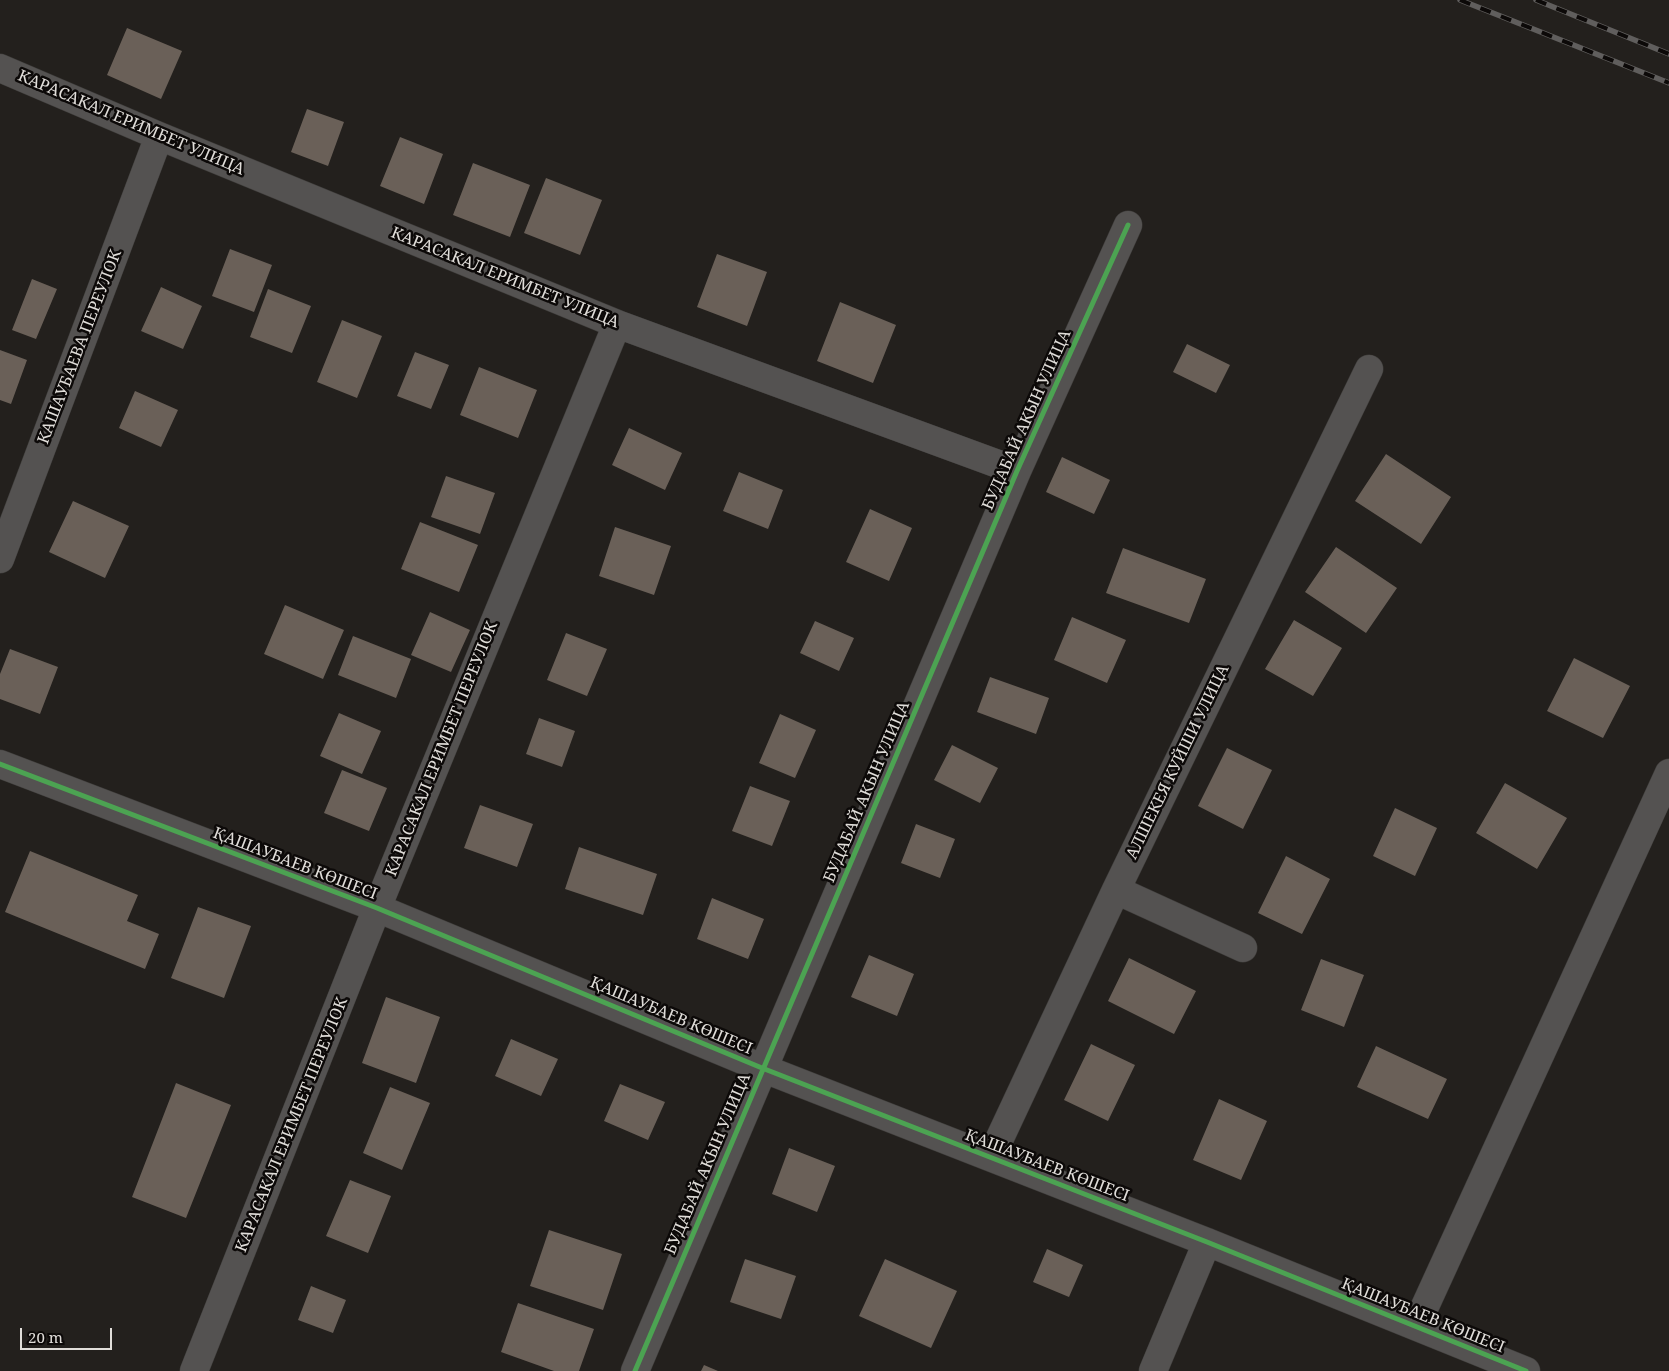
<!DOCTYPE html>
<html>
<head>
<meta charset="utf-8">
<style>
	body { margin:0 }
	#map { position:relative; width:1669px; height:1371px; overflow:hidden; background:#23201d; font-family:"Noto Serif",serif }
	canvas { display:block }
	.scale { position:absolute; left:20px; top:1328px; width:92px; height:22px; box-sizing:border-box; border:2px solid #e0ddd9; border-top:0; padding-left:6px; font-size:15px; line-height:18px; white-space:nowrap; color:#e0ddd9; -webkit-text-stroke:4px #0c0908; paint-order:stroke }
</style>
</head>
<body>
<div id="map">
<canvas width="1669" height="1371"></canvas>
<div class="scale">20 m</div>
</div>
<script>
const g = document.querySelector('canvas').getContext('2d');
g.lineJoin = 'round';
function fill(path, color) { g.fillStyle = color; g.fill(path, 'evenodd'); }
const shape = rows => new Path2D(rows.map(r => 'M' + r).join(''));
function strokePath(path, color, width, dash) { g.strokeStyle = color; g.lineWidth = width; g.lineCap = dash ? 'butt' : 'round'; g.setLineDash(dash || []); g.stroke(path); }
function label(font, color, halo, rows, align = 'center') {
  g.font = font + ' "Noto Serif",serif'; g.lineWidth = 5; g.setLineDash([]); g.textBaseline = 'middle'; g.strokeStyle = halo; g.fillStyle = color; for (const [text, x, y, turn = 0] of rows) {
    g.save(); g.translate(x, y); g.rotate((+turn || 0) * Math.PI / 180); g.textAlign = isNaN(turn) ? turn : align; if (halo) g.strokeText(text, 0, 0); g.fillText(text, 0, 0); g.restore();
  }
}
fill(shape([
	[127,28,182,51,161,99,107,75],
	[307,109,344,122,328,166,291,152],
	[400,137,443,154,424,204,380,186],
	[473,163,530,185,510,237,453,215],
	[546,178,602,200,580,255,524,233],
	[230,249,272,265,254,312,212,296],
	[717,254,767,272,747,326,697,307],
	[32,279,57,289,36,339,12,330],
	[161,287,202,306,183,349,141,331],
	[268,289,311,306,292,353,250,337],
	[840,302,896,325,873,383,817,361],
	[342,320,382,336,357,398,317,382],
	[1187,344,1230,365,1216,393,1173,372],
	[0,350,27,360,11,404,0,400],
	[415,352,449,365,431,409,397,396],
	[479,367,537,390,518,438,460,415],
	[135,391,178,410,161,447,119,428],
	[629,428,682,453,665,490,612,465],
	[1386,454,1451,497,1421,544,1355,501],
	[1062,457,1110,480,1094,514,1046,492],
	[739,472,783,490,768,529,723,511],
	[446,476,495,493,480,534,431,517],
	[73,501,129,526,105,578,49,552],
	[870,509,912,528,889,581,846,562],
	[420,522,478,545,459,592,401,569],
	[615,527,671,546,654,595,599,576],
	[1336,547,1397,588,1366,633,1305,592],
	[1123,548,1206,579,1189,623,1106,593],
	[285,605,344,630,323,679,264,654],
	[430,612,470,630,451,672,411,655],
	[1072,617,1126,640,1107,683,1054,660],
	[1294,620,1342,648,1313,696,1265,669],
	[815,621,854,638,839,671,800,653],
	[566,633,607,649,587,696,547,680],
	[353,636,411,659,396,698,338,675],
	[10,649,58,667,40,714,0,699,0,674],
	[1574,658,1630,686,1603,738,1547,711],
	[990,677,1049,698,1036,734,977,712],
	[339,713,381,731,362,774,320,756],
	[780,714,816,730,795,778,759,763],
	[539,718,575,731,562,767,526,754],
	[952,745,998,768,980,803,934,780],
	[1227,748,1272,770,1243,829,1198,806],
	[342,770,387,788,369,831,324,813],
	[1505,783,1567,818,1537,869,1476,833],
	[750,786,790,801,772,846,732,831],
	[480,805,533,824,517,867,464,848],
	[1395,808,1437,828,1415,876,1373,856],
	[916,824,955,839,940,878,901,863],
	[579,847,657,874,643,915,565,889],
	[30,851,138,895,127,921,159,934,145,969,5,912],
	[1286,856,1330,879,1302,934,1258,913],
	[712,898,764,919,748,959,697,939],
	[198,907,251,926,224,998,171,978],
	[869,955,914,974,897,1016,851,997],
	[1129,958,1196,991,1174,1034,1108,1001],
	[1321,959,1364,975,1344,1027,1301,1010],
	[386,997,440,1017,416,1083,362,1063],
	[511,1039,558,1059,541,1096,495,1076],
	[1091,1044,1135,1065,1108,1121,1064,1100],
	[1376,1046,1447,1079,1428,1119,1357,1087],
	[176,1083,231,1105,186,1218,132,1197],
	[620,1084,665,1102,648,1140,604,1121],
	[390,1087,430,1103,402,1170,363,1153],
	[1219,1099,1267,1121,1241,1180,1193,1160],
	[789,1148,835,1166,817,1212,772,1194],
	[350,1180,391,1196,368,1253,326,1236],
	[549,1230,622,1254,603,1310,530,1286],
	[1047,1249,1083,1265,1069,1297,1033,1282],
	[745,1259,796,1276,781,1319,730,1302],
	[885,1259,957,1291,931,1348,859,1316],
	[311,1286,346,1300,333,1333,298,1320],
	[518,1303,594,1329,579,1371,554,1371,501,1352],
	[704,1365,718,1371,701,1371]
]), '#6a6058');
const minor = shape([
	[0,68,159,136,617,324,1017,471],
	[0,559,159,136],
	[0,764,377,908,762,1068,1207,1242,1526,1371],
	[1116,890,1243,948],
	[991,1157,1116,890,1369,369],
	[1416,1326,1669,773],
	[194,1371,377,908,617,324],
	[635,1371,1017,471,1128,225],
	[1153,1371,1207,1242]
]);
strokePath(minor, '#3e3c3a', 29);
strokePath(minor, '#545251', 28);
const rail = shape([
	[1460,0,1669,83],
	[1536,0,1669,54]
]);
strokePath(rail, '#605e5d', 5.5);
strokePath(rail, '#0c0908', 4, [11]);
strokePath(shape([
	[0,764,377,908,762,1068,1207,1242,1526,1371],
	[635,1371,1017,471,1128,225]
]), '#4ca352', 5);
label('16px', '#e0ddd9', '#0c0908', [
	["КАРАСАКАЛ ЕРИМБЕТ УЛИЦА",131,123,23],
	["КАРАСАКАЛ ЕРИМБЕТ УЛИЦА",505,278,22],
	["КАШАУБАЕВА ПЕРЕУЛОК",80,347,-69],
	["БУДАБАЙ АКЫН УЛИЦА",1027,420,-66],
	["КАРАСАКАЛ ЕРИМБЕТ ПЕРЕУЛОК",442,749,-68],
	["АЛШЕКЕЯ КУЙШИ УЛИЦА",1178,762,-64],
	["БУДАБАЙ АКЫН УЛИЦА",867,792,-67],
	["ҚАШАУБАЕВ КӨШЕСІ",295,864,21],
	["ҚАШАУБАЕВ КӨШЕСІ",671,1016,23],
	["КАРАСАКАЛ ЕРИМБЕТ ПЕРЕУЛОК",292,1125,-68],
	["БУДАБАЙ АКЫН УЛИЦА",708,1164,-67],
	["ҚАШАУБАЕВ КӨШЕСІ",1047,1166,21],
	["ҚАШАУБАЕВ КӨШЕСІ",1423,1316,22]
]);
</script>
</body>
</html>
